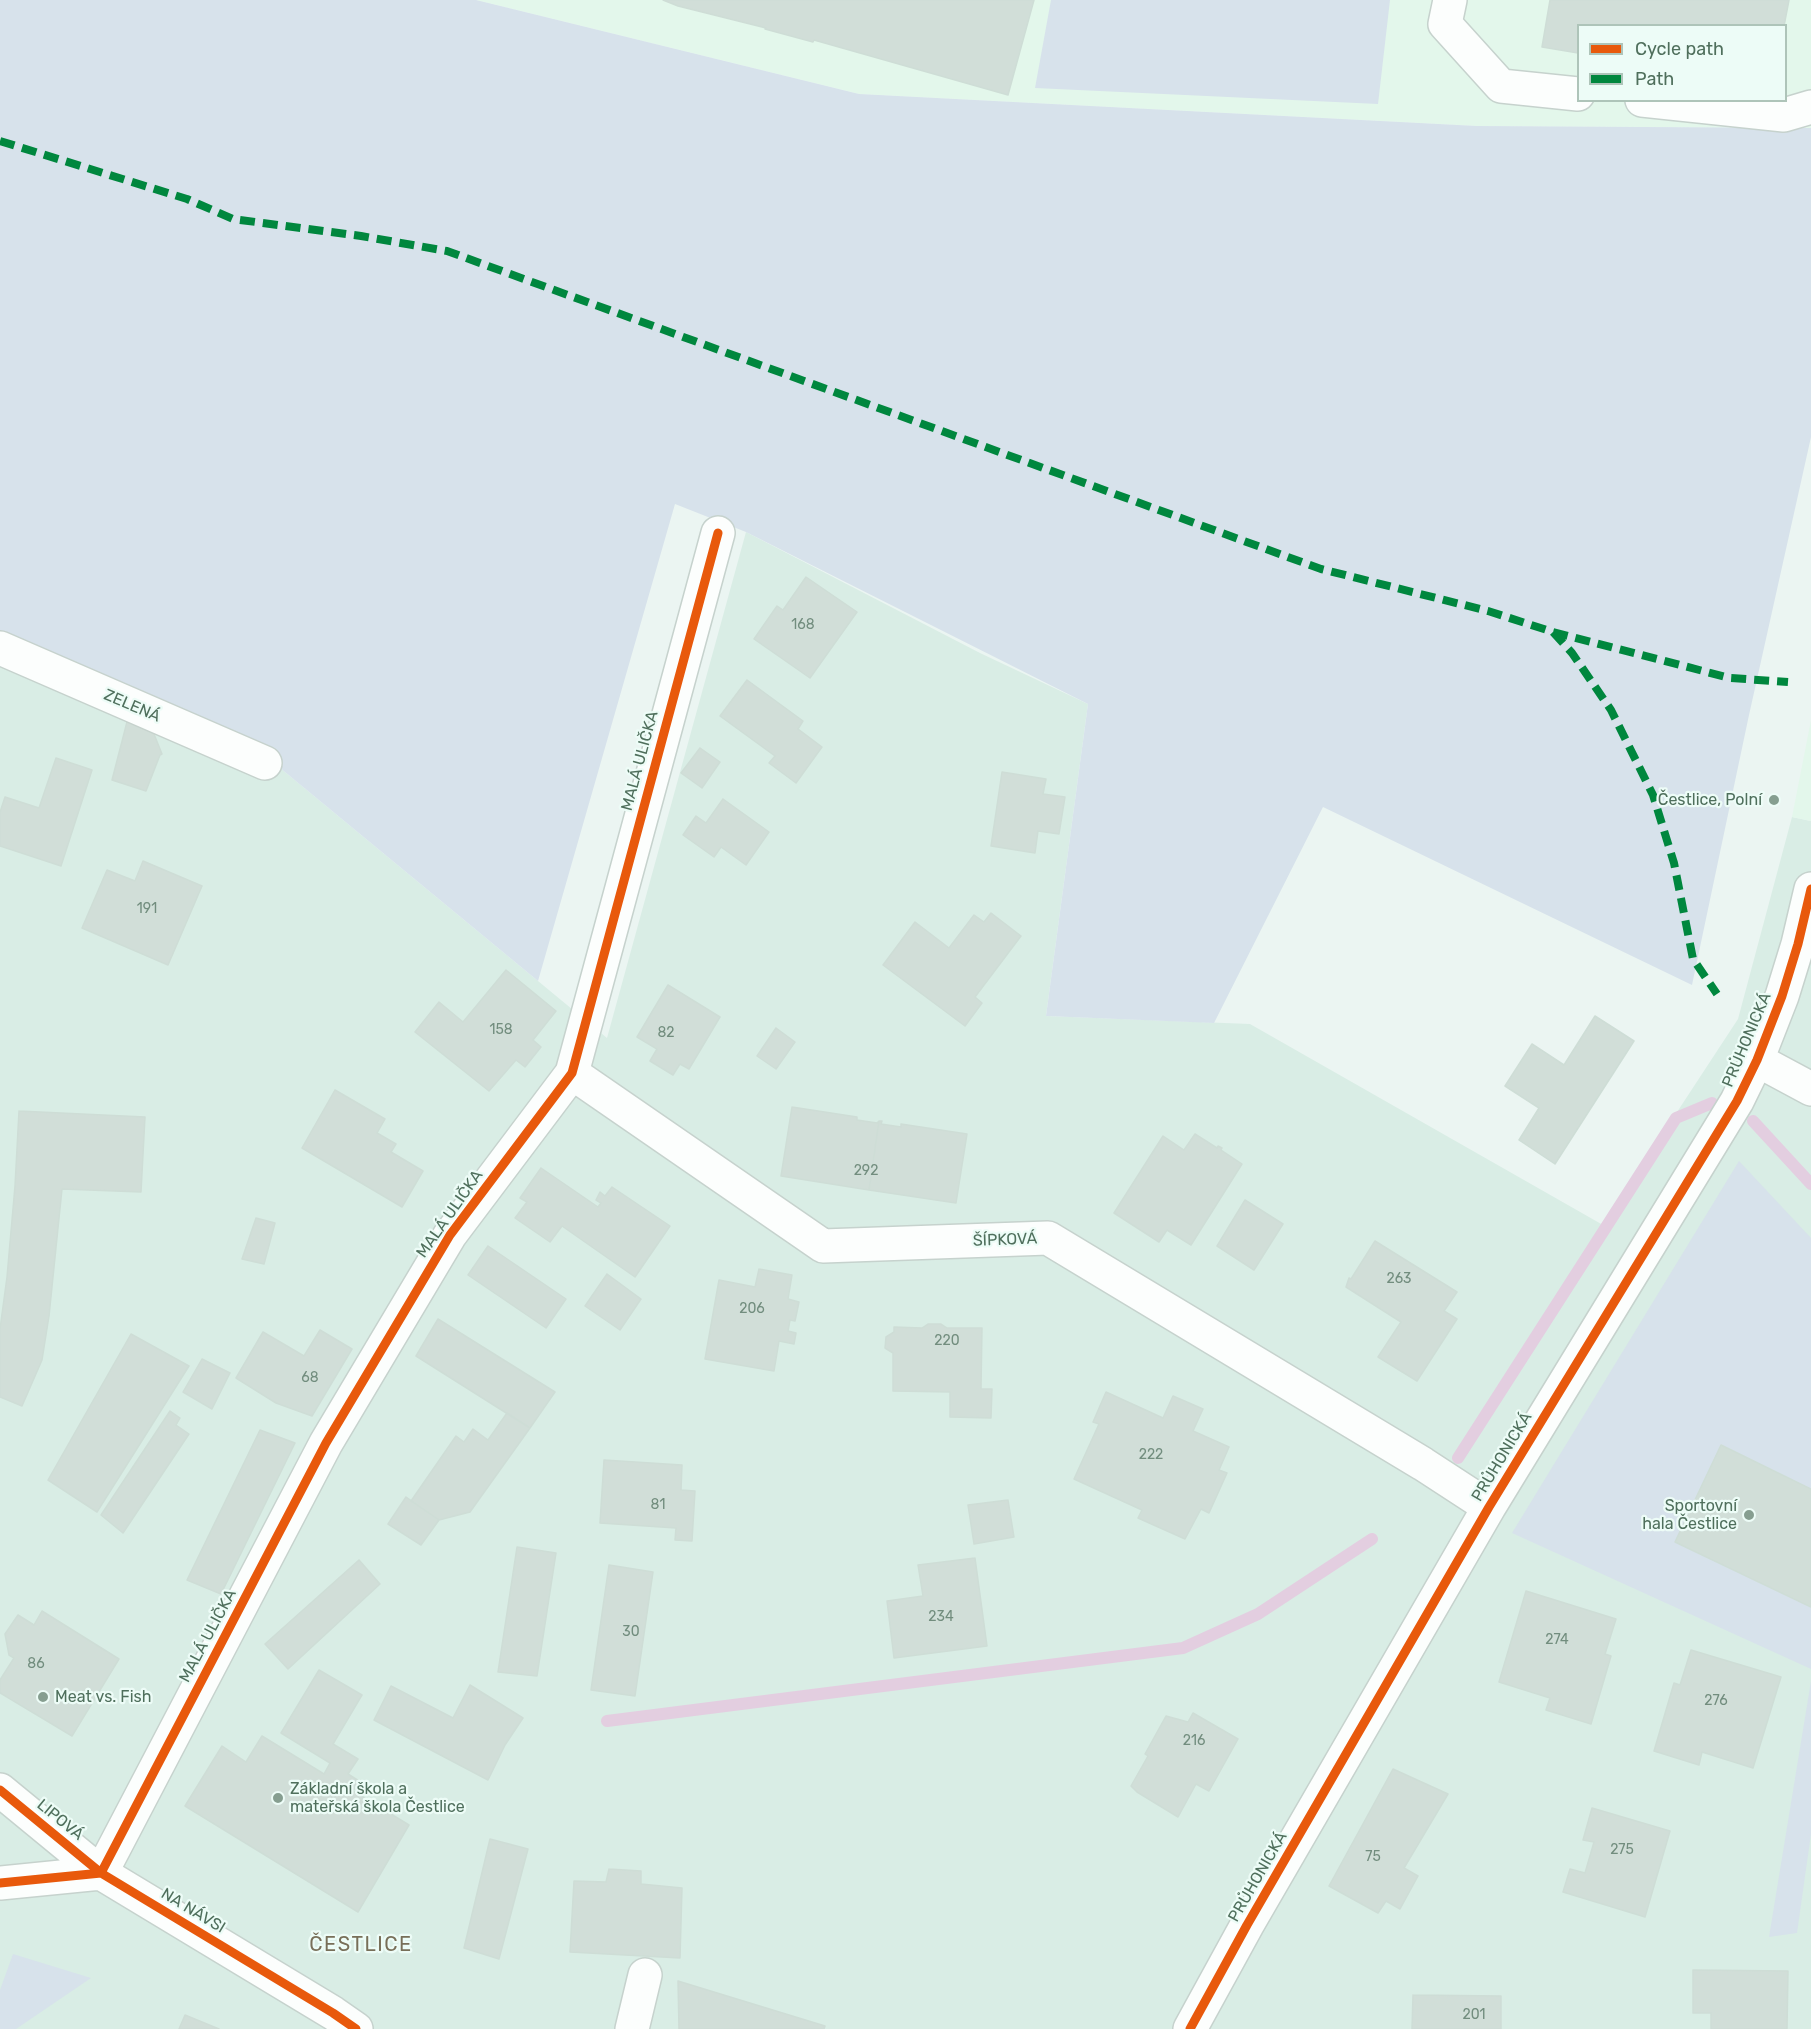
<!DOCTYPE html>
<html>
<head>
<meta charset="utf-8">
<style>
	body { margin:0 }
	#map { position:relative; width:1811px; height:2029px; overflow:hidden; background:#ebf5f2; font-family:Rubik,sans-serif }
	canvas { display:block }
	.legend { position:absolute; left:1577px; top:24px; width:210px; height:78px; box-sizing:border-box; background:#edfcf7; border:2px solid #aec4b9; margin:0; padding:8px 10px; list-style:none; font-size:18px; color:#4f6f5c }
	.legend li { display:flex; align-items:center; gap:12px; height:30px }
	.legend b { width:30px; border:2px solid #aec4b9 }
</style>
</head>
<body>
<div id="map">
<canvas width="1811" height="2029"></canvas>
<ul class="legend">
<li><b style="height:8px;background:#e8590c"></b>Cycle path</li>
<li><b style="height:8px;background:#00873e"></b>Path</li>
</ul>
</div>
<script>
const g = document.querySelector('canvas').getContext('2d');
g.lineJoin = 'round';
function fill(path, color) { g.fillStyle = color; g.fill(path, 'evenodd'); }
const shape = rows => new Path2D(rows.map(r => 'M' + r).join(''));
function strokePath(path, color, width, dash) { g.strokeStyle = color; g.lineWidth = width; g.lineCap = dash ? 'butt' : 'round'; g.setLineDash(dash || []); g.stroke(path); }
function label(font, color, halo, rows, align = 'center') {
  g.font = font + ' Rubik,sans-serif'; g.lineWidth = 4.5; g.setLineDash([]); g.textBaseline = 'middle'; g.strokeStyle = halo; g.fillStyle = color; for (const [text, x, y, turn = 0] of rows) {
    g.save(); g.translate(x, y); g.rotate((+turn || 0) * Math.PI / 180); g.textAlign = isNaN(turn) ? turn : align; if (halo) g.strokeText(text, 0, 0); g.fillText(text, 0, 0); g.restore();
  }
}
fill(shape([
	[746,532,980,653,1088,704,1046,1016,1250,1024,1603,1225,1738,1019,1792,817,1811,821,1811,2029,0,2029,0,647,274,763,607,1038]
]), '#d9ede5');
fill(shape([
	[476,0,1811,0,1811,128,1477,126,859,94],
	[1578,26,1786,26,1786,100,1578,100],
	[1811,720,1811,821,1792,817]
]), '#e3f7eb');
fill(shape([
	[0,0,476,0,859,94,1477,126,1811,128,1811,437,1749,715,1692,985,1323,807,1214,1023,1046,1016,1088,704,746,532,675,504,538,981,274,763,0,647],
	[1051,0,1390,0,1378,104,1035,88],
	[1739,1161,1811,1238,1811,1669,1512,1533],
	[1811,1681,1811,1834,1797,1933,1769,1937],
	[13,1954,91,1978,16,2029,0,2029,0,1990]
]), '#d7e2eb');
strokePath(shape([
	[1753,1121,1811,1184],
	[1458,1458,1676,1118,1712,1103],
	[607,1721,1183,1648,1258,1614,1372,1539]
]), '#e3cee0', 12);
const building = shape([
	[663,0,1034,0,1008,95,814,40,813,42,765,29,766,28,678,6,663,0],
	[1550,0,1789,0,1784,26,1578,26,1578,53,1542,47,1550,0],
	[806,577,857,612,810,678,754,639,777,606,783,610,806,577],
	[747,680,803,721,798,729,822,747,796,783,769,763,775,756,720,716,747,680],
	[128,718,152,729,162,754,160,755,146,791,112,780,128,718],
	[700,748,720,762,702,788,681,773,700,748],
	[56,758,92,770,61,866,0,846,0,812,5,797,39,808,56,758],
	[1002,772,1046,779,1043,794,1065,797,1059,834,1038,831,1035,853,991,846,1002,772],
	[723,799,769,832,746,865,721,847,714,857,683,835,696,816,706,823,723,799],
	[143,861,202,886,168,965,82,928,107,870,135,881,143,861],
	[991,913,1021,936,975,997,982,1003,965,1026,883,965,915,922,949,948,974,915,984,922,991,913],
	[506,970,556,1011,533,1040,541,1047,525,1067,516,1060,489,1091,415,1032,439,1002,463,1022,506,970],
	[668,985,720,1017,689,1069,680,1064,673,1075,650,1061,657,1049,637,1037,668,985],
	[1595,1016,1634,1041,1555,1164,1519,1140,1539,1108,1505,1086,1532,1044,1564,1065,1595,1016],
	[776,1028,795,1042,776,1069,757,1056,776,1028],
	[335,1090,385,1119,377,1133,396,1144,391,1152,423,1171,402,1207,302,1148,335,1090],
	[792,1107,857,1117,857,1120,877,1123,879,1121,869,1190,781,1176,792,1107],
	[19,1111,145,1117,141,1192,62,1189,49,1316,42,1360,22,1406,0,1397,0,1329,7,1277,15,1186,19,1111],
	[879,1121,882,1121,881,1124,901,1127,901,1124,967,1134,956,1203,869,1190,879,1121],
	[1195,1134,1217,1148,1218,1146,1222,1148,1221,1150,1242,1164,1191,1245,1167,1230,1159,1242,1114,1213,1163,1136,1184,1150,1195,1134],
	[541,1168,598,1207,601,1203,596,1200,600,1192,605,1196,612,1187,670,1226,635,1277,562,1226,550,1242,515,1218,527,1202,520,1198,541,1168],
	[1245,1200,1283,1224,1254,1270,1217,1246,1245,1200],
	[256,1218,275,1223,264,1264,242,1259,256,1218],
	[1375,1241,1457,1292,1444,1311,1457,1319,1417,1381,1378,1357,1401,1322,1346,1287,1349,1278,1351,1279,1375,1241],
	[488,1246,566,1299,546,1328,468,1275,488,1246],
	[759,1269,792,1275,788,1299,799,1302,795,1321,790,1320,788,1331,796,1333,794,1344,779,1341,774,1371,705,1359,719,1280,755,1287,759,1269],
	[607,1274,641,1299,620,1330,585,1306,607,1274],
	[438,1319,555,1392,530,1428,416,1356,438,1319],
	[928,1324,941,1324,947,1328,982,1328,981,1389,992,1389,991,1418,950,1417,950,1392,893,1391,893,1353,885,1348,886,1337,894,1332,894,1327,922,1328,928,1324],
	[320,1330,352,1349,312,1416,276,1403,236,1378,263,1332,304,1356,320,1330],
	[131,1334,189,1366,97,1512,48,1480,131,1334],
	[202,1359,230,1373,212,1409,183,1392,202,1359],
	[1106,1392,1163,1418,1173,1396,1203,1409,1193,1431,1229,1447,1219,1470,1227,1473,1209,1513,1201,1509,1185,1539,1138,1518,1142,1510,1074,1479,1099,1424,1093,1422,1106,1392],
	[170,1411,180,1418,176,1425,189,1434,123,1533,101,1515,170,1411],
	[507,1413,530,1428,470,1512,439,1520,411,1501,456,1436,464,1442,473,1429,488,1440,507,1413],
	[260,1430,295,1443,221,1594,187,1580,260,1430],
	[1721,1445,1811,1489,1811,1607,1675,1542,1721,1445],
	[604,1460,682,1465,681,1490,695,1491,692,1541,675,1540,676,1528,600,1523,604,1460],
	[406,1497,439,1520,421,1545,388,1524,406,1497],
	[1008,1500,1014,1537,974,1544,968,1505,1008,1500],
	[517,1547,556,1553,537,1676,498,1672,517,1547],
	[975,1558,987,1646,894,1658,887,1601,923,1596,918,1565,975,1558],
	[359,1560,380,1584,288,1669,265,1644,359,1560],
	[609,1565,653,1572,635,1696,591,1690,609,1565],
	[1526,1591,1616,1619,1605,1654,1611,1656,1591,1724,1546,1710,1550,1698,1499,1682,1526,1591],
	[42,1611,119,1659,72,1736,0,1693,0,1680,14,1658,9,1655,5,1634,18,1615,34,1625,42,1611],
	[1691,1650,1781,1677,1753,1768,1702,1752,1699,1765,1654,1751,1674,1683,1680,1685,1691,1650],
	[319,1670,362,1695,333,1744,358,1759,348,1774,359,1781,353,1791,409,1825,358,1912,185,1806,222,1746,246,1762,262,1736,324,1774,330,1763,281,1733,319,1670],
	[470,1685,523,1718,505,1745,488,1780,374,1720,391,1686,453,1718,470,1685],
	[1193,1713,1238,1739,1209,1791,1196,1784,1178,1817,1137,1792,1131,1786,1148,1756,1145,1754,1166,1716,1188,1722,1193,1713],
	[1393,1769,1448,1794,1404,1868,1418,1876,1400,1909,1386,1901,1378,1913,1329,1886,1393,1769],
	[1592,1808,1670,1831,1645,1917,1563,1892,1570,1869,1585,1873,1594,1842,1583,1840,1592,1808],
	[490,1839,528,1849,499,1959,464,1948,490,1839],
	[609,1869,641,1871,641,1884,682,1888,680,1958,570,1952,574,1881,606,1882,609,1869],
	[1693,1970,1788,1971,1787,2029,1711,2029,1711,2013,1693,2013,1693,1970],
	[678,1981,825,2026,824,2029,679,2029,678,1981],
	[1413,1995,1501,1996,1501,2029,1412,2029,1413,1995],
	[185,2015,219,2029,179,2029,185,2015]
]);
fill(building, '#d1ded8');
strokePath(building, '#ceddd6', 1.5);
const minor = shape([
	[1450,0,1445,24,1501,86,1578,94],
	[1642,100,1784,115,1811,107],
	[0,648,265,763],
	[1757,1060,1811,1089],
	[572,1073,823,1246,1048,1238,1423,1464,1489,1507],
	[0,1790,101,1873,333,2013,356,2029],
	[101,1873,326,1443,450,1235,572,1073,718,533],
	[0,1883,101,1873],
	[632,2029,645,1975],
	[1190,2029,1247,1925,1489,1507,1737,1101,1757,1060,1782,996,1798,944,1811,889]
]);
strokePath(minor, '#c6d2cd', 36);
strokePath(minor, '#fcfefd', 33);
strokePath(shape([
	[0,141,187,199,233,219,361,236,447,251,1321,569,1488,611,1553,632,1730,678,1788,682],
	[1553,632,1572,653,1611,710,1653,795,1674,863,1693,959,1717,994]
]), '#00873e', 8, [15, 8]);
strokePath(shape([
	[0,1790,101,1873,333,2013,356,2029],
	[101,1873,326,1443,450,1235,572,1073,718,533],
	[0,1883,101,1873],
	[1190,2029,1247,1925,1489,1507,1737,1101,1757,1060,1782,996,1798,944,1811,889]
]), '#e8590c', 9);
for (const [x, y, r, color] of [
	[1774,800,6,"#869e90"],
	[1749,1515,6,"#869e90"],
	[43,1697,6,"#869e90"],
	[278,1798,6,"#869e90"]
]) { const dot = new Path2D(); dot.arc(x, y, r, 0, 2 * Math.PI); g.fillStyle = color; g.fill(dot); strokePath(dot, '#edfcf7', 2); }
label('14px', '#728d7e', null, [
	["168",803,625],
	["191",147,909],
	["158",501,1030],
	["82",666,1033],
	["292",866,1171],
	["263",1399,1279],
	["206",752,1309],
	["220",947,1341],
	["68",310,1378],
	["222",1151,1455],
	["81",658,1505],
	["234",941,1617],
	["30",631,1632],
	["274",1557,1640],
	["86",36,1664],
	["276",1716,1701],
	["216",1194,1741],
	["275",1622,1850],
	["75",1373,1857],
	["201",1474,2015]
]);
label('16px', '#4f6f5c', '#edfcf7', [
	["ZELENÁ",132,706,23],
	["MALÁ ULIČKA",640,761,-75],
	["PRŮHONICKÁ",1747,1040,-67],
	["MALÁ ULIČKA",450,1214,-55],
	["ŠÍPKOVÁ",1005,1240,-2],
	["PRŮHONICKÁ",1502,1457,-59],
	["MALÁ ULIČKA",208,1636,-62],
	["LIPOVÁ",60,1820,39],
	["PRŮHONICKÁ",1258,1877,-60],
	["NA NÁVSI",193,1911,31]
]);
label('16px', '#4f6f5c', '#edfcf7', [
	["Čestlice, Polní",1762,800],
	["Sportovní",1737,1506],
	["hala Čestlice",1737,1524],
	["Meat vs. Fish",55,1697,"left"],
	["Základní škola a",290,1789,"left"],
	["mateřská škola Čestlice",290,1807,"left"]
], 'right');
g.letterSpacing = '1.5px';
label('20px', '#786f59', '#edfcf7', [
	["ČESTLICE",361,1945]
]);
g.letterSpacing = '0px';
</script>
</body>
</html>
